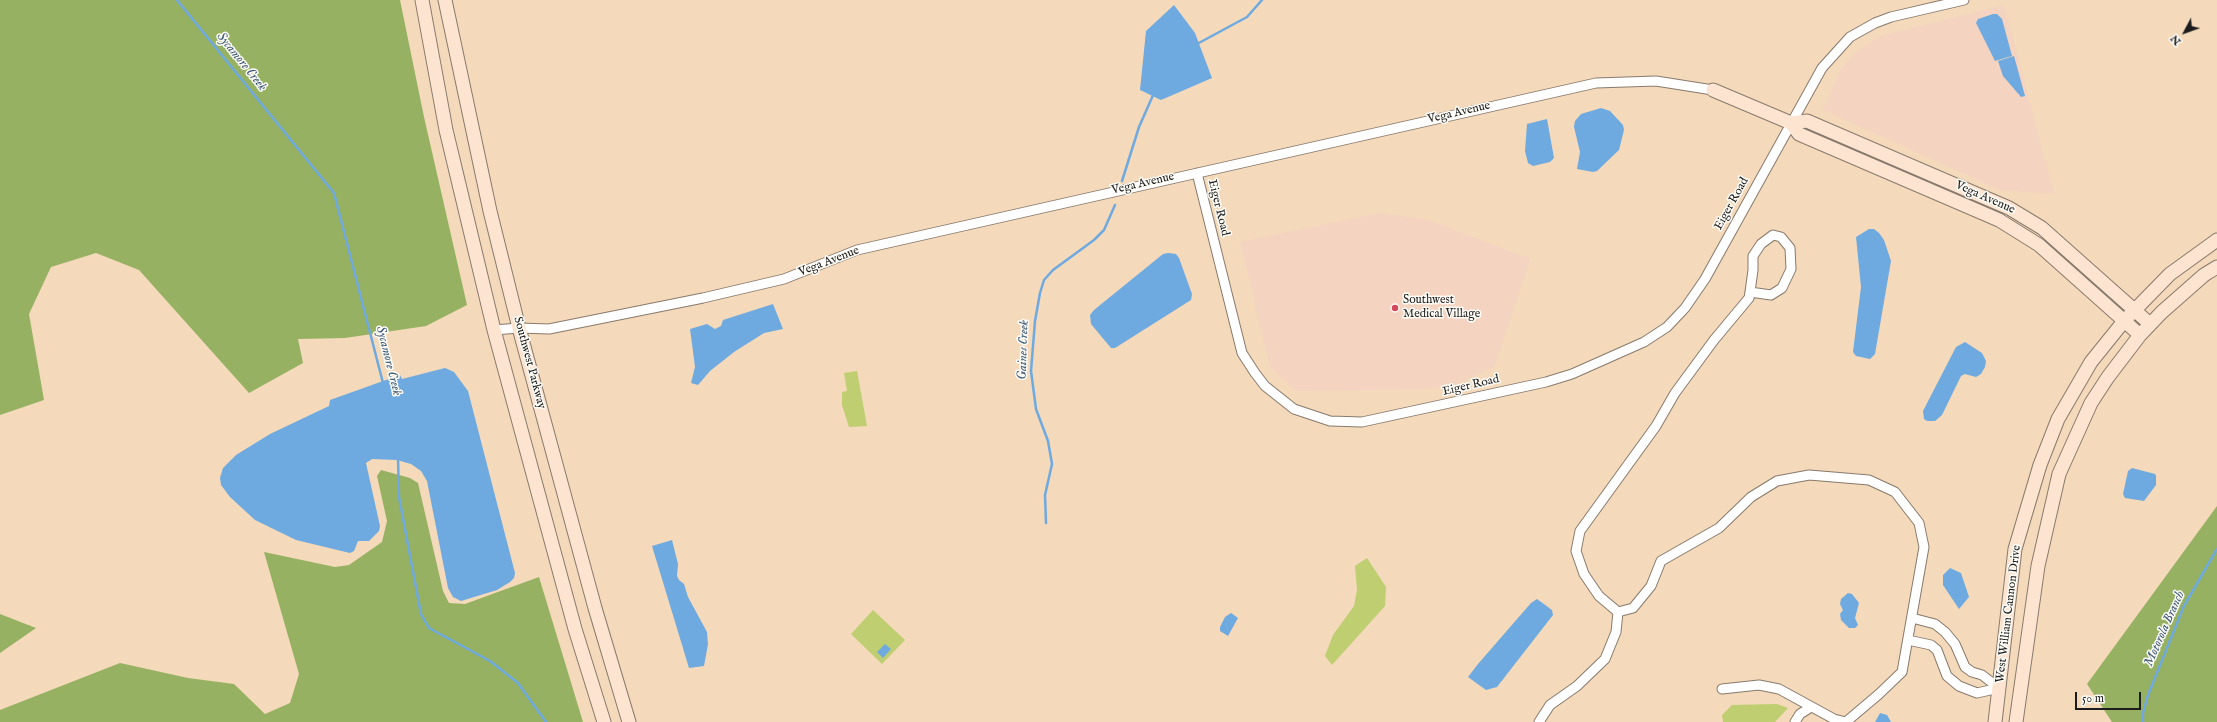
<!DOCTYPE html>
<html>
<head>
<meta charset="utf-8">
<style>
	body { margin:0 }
	#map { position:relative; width:2217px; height:722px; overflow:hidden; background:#f4d9bb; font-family:"IM FELL English",serif }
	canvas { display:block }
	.north { position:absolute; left:2165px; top:12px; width:40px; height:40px; -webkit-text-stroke:3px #fdfcf7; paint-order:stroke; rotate:229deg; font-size:11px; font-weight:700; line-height:16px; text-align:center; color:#1c1c1c }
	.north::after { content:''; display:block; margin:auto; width:14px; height:18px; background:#1c1c1c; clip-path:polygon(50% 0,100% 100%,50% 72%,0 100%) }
	.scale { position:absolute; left:2075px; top:692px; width:66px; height:18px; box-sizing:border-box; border:2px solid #1c1c1c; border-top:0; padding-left:5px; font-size:12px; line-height:14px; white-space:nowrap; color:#1c1c1c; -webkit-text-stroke:3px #fdfcf7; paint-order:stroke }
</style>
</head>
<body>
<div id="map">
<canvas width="2217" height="722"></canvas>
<div class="north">N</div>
<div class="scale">50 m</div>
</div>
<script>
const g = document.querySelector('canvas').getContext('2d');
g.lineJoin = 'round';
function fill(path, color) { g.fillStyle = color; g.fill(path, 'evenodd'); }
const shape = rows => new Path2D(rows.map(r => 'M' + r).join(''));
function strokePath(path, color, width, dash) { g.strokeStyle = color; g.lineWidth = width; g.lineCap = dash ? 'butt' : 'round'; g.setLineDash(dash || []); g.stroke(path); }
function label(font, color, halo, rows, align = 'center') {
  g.font = font + ' "IM FELL English",serif'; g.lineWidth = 3; g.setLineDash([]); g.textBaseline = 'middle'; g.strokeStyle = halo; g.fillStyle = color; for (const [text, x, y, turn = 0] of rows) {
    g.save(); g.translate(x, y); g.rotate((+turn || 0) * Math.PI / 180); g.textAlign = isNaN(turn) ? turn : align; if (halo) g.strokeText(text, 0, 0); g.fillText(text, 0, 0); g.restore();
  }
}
fill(shape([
	[2004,5,2054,194,2000,190,1823,110,1839,72,1854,54,1880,36],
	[1379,213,1429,220,1530,259,1494,367,1456,384,1428,389,1296,391,1270,367,1240,242]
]), '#f4d3c0');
fill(shape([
	[857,371,867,426,849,427,842,405,842,392,847,391,844,373],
	[1367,558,1386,587,1385,606,1332,665,1325,656,1333,635,1354,606,1357,590,1355,566],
	[873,610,905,640,882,664,851,634],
	[1777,704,1788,708,1775,722,1723,722,1722,715,1732,705]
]), '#bece70');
fill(shape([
	[0,0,400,0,424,117,467,305,426,326,345,338,298,339,303,363,249,393,139,270,96,253,51,267,29,314,44,400,0,415],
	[381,470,410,478,418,483,443,591,449,603,465,604,539,577,583,722,0,722,0,710,120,663,188,678,234,684,265,714,290,703,299,674,264,552,335,567,349,565,382,542,387,521,377,476],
	[2217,506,2217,722,2112,722,2087,684],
	[0,614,36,628,0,653]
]), '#96b162');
fill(shape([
	[1174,5,1195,33,1212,78,1161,100,1140,90,1146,31],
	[1993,14,1997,14,2002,19,2012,56,1995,61,1976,23,1978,19],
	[2014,56,2025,96,2021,97,2003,76,1998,61],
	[1601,108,1610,111,1623,125,1624,130,1619,150,1597,171,1593,172,1577,169,1580,152,1574,127,1575,121,1581,114],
	[1547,119,1554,158,1550,162,1533,166,1528,163,1525,151,1527,124],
	[1869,229,1874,229,1879,233,1884,240,1891,261,1875,354,1870,359,1856,356,1853,352,1861,287,1856,237],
	[1168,253,1176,254,1179,258,1192,294,1191,300,1115,348,1111,348,1091,324,1090,315,1094,310,1163,254],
	[773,304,783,329,764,333,734,352,710,371,698,385,691,383,695,367,690,329,707,324,715,329,721,326,723,320],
	[1965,342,1982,353,1986,361,1985,367,1981,374,1976,377,1965,374,1961,376,1942,415,1935,421,1927,421,1924,419,1923,411,1956,347],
	[445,368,454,372,468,391,515,573,514,578,510,582,497,590,461,601,453,597,448,588,427,481,421,471,411,464,397,460,372,459,366,463,380,526,379,531,369,541,358,541,354,551,350,553,296,540,255,520,230,497,221,485,220,478,223,468,236,455,270,434,329,406,330,400,400,375,402,379],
	[2132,468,2155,474,2156,476,2156,485,2144,501,2125,498,2123,494,2128,471],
	[672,540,678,564,677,576,679,580,684,584,688,597,707,632,708,644,704,666,689,668,652,546],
	[1950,568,1961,573,1969,597,1959,609,1943,585,1943,575],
	[1848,593,1852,594,1859,603,1855,618,1858,625,1855,628,1849,628,1841,620,1840,614,1843,610,1840,604,1841,599],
	[1537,599,1552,610,1553,615,1497,687,1486,690,1468,677,1478,664,1531,603],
	[1231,613,1238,618,1228,636,1220,631,1220,627,1225,617],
	[885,644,891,649,883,658,877,652],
	[1880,713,1887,715,1891,722,1875,722]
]), '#6eaadf');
strokePath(shape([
	[177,0,334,193,383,383],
	[1197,44,1247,17,1262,0],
	[1122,181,1139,127,1154,93],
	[398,458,399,497,421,614,429,628,490,661,518,683,546,722],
	[1046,523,1045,495,1052,464,1048,441,1036,409,1031,371,1035,321,1040,293,1044,280,1053,270,1094,240,1104,230,1115,205],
	[2143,722,2143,713,2148,695,2184,606,2217,549]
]), '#6eaadf', 2.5);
const street = shape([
	[1197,173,1242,353,1255,373,1265,386,1294,409,1330,421,1362,422,1546,382,1572,374,1644,342,1667,327,1685,308,1705,279,1822,68,1850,37,1875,23,1891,17,1964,0],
	[494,330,519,328,549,329,703,298,784,279,857,250,1596,83,1656,81,1713,90],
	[1912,618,1935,624,1945,632,1955,644,1965,667,1972,672,1982,675,1999,688],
	[1908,640,1931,645,1937,650,1947,676,1959,686,1977,693,1999,688],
	[1722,689,1759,685,1779,689,1834,719,1846,722,1879,694,1902,672,1924,547,1919,523,1895,492,1869,480,1809,475,1777,481,1751,497,1719,528,1661,561,1651,586,1633,608,1618,612,1599,596,1584,574,1576,551,1580,531,1656,426,1675,393,1714,340,1749,298,1750,292,1753,270,1753,256,1761,244,1773,235,1781,237,1790,248,1791,269,1782,288,1771,295,1750,292],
	[1539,722,1550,705,1577,686,1605,659,1616,632,1618,612],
	[1795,722,1800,714,1811,707]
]);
const secondary = shape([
	[422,0,446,130,494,330,575,629,604,722],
	[445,0,490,211,519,328,595,608,629,722],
	[1713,90,1791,123,1799,134,1999,220,2039,245,2140,335],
	[1791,123,1807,121,2009,208,2042,228,2150,324],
	[1995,722,2015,549,2040,465,2058,419,2091,362,2124,321,2170,274,2217,240],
	[2016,722,2038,566,2059,474,2091,403,2108,377,2140,335,2162,312,2204,275,2217,267]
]);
strokePath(street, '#887a6c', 11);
strokePath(secondary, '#887a6c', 15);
strokePath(street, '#fff', 9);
strokePath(secondary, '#fde4d1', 13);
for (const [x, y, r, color] of [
	[1395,308,4,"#d1495b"]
]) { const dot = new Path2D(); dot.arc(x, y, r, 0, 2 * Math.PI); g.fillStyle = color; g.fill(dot); strokePath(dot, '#fdfcf7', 1.5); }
label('12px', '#1c1c1c', '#fdfcf7', [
	["Vega Avenue",1459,113,-13],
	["Vega Avenue",1143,184,-13],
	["Vega Avenue",1985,198,24],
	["Eiger Road",1732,204,-61],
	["Eiger Road",1218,208,76],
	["Vega Avenue",829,262,-21],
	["Southwest Parkway",529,363,75],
	["Eiger Road",1471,386,-13],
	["West William Cannon Drive",2009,614,-83]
]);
label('12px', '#1c1c1c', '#fdfcf7', [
	["Southwest",1403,301],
	["Medical Village",1403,315]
], 'left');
label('italic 13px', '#415c74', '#fdfcf7', [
	["Sycamore Creek",241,62,51],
	["Gaines Creek",1024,350,-88],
	["Sycamore Creek",388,361,76],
	["Motorola Branch",2165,629,-66]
]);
</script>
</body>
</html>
